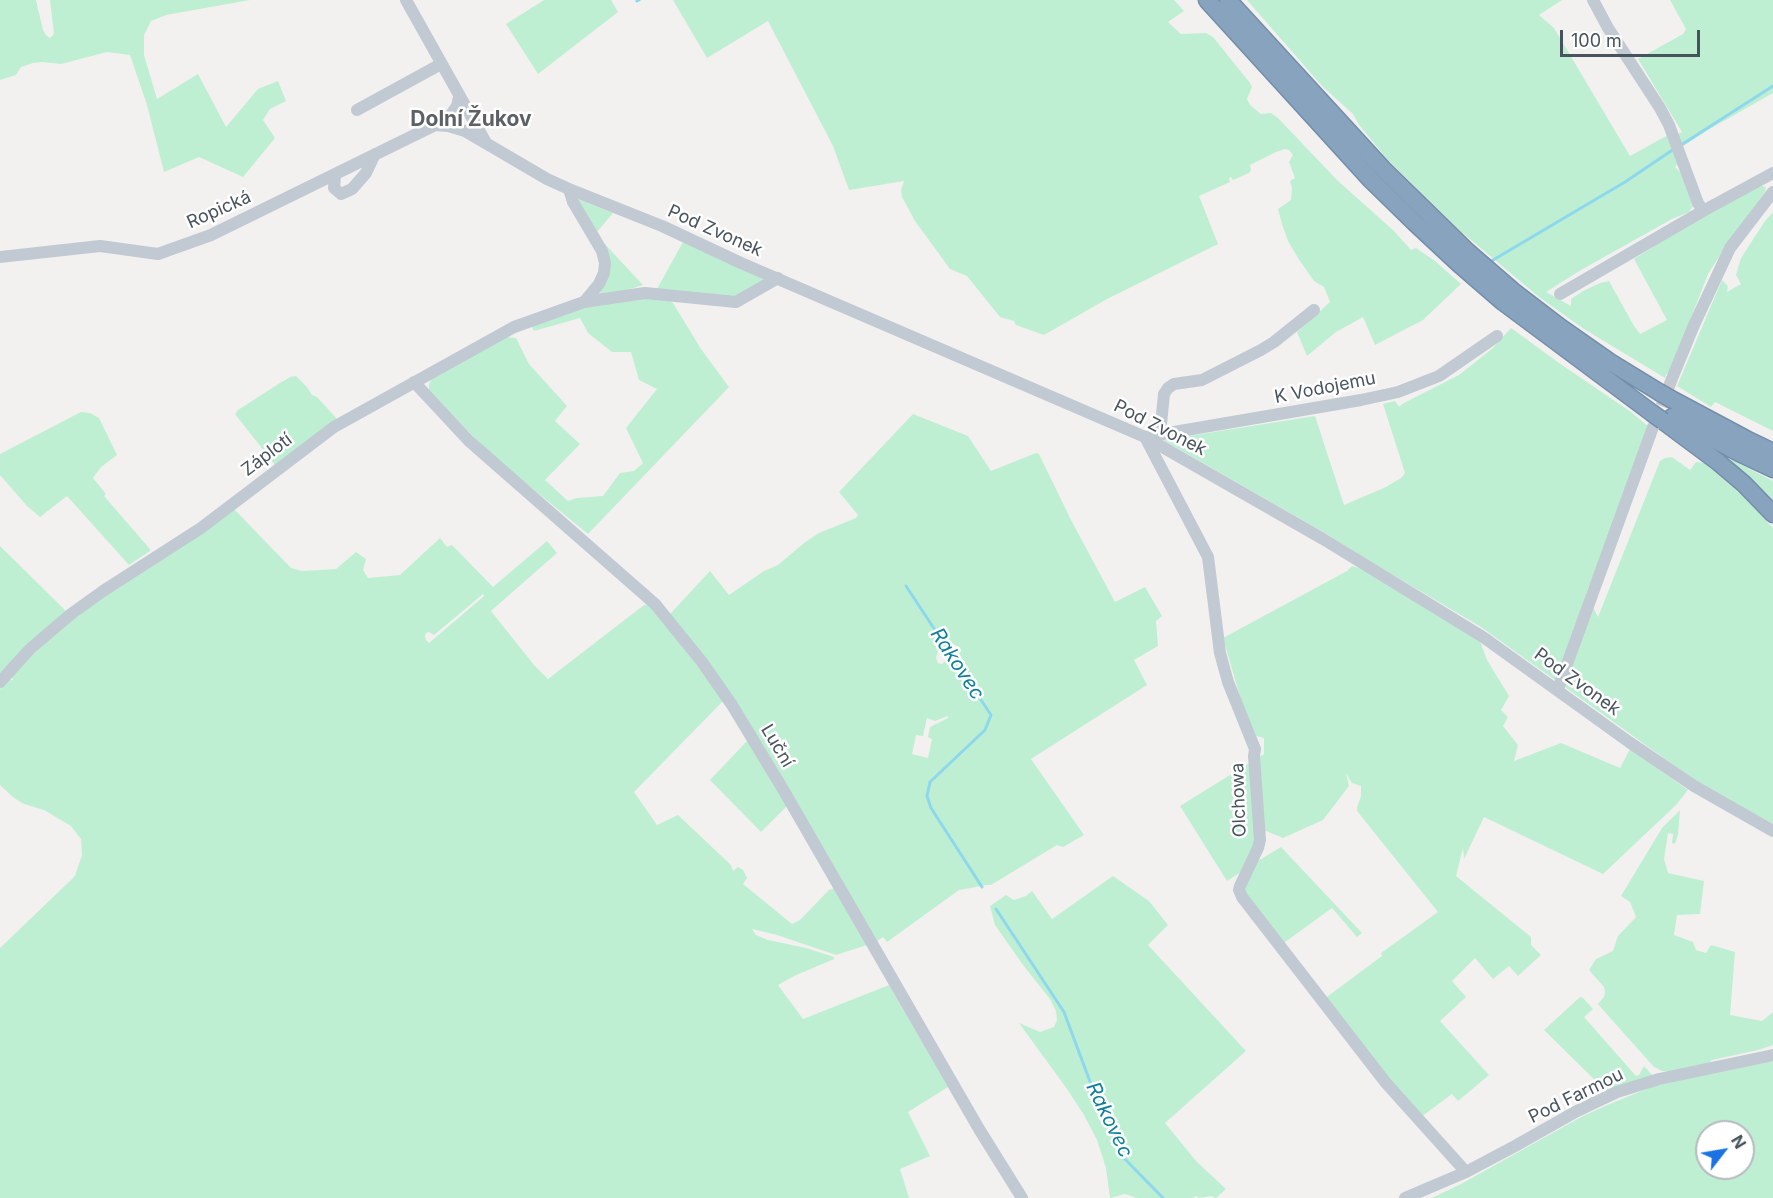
<!DOCTYPE html>
<html>
<head>
<meta charset="utf-8">
<style>
	body { margin:0 }
	#map { position:relative; width:1773px; height:1198px; overflow:hidden; background:#f3f0f0; font-family:Inter,sans-serif }
	canvas { display:block }
	.north { position:absolute; left:1695px; top:1120px; width:60px; height:60px; box-sizing:border-box; background:#fff; border:2px solid #b6babf; border-radius:50%; rotate:59deg; font-size:16px; font-weight:700; line-height:24px; text-align:center; color:#48535e }
	.north::after { content:''; display:block; margin:auto; width:21px; height:27px; background:#1a72e3; clip-path:polygon(50% 0,100% 100%,50% 72%,0 100%) }
	.scale { position:absolute; left:1560px; top:30px; width:140px; height:27px; box-sizing:border-box; border:3px solid #48535e; border-top:0; padding-left:8px; font-size:18px; line-height:21px; white-space:nowrap; color:#48535e; -webkit-text-stroke:4px #fff; paint-order:stroke }
</style>
</head>
<body>
<div id="map">
<canvas width="1773" height="1198"></canvas>
<div class="north">N</div>
<div class="scale">100 m</div>
</div>
<script>
const g = document.querySelector('canvas').getContext('2d');
g.lineJoin = 'round';
function fill(path, color) { g.fillStyle = color; g.fill(path, 'evenodd'); }
const shape = rows => new Path2D(rows.map(r => 'M' + r).join(''));
function strokePath(path, color, width, dash) { g.strokeStyle = color; g.lineWidth = width; g.lineCap = dash ? 'butt' : 'round'; g.setLineDash(dash || []); g.stroke(path); }
function label(font, color, halo, rows, align = 'center') {
  g.font = font + ' Inter,sans-serif'; g.lineWidth = 5; g.setLineDash([]); g.textBaseline = 'middle'; g.strokeStyle = halo; g.fillStyle = color; for (const [text, x, y, turn = 0] of rows) {
    g.save(); g.translate(x, y); g.rotate((+turn || 0) * Math.PI / 180); g.textAlign = isNaN(turn) ? turn : align; if (halo) g.strokeText(text, 0, 0); g.fillText(text, 0, 0); g.restore();
  }
}
fill(shape([
	[0,0,36,0,43,30,46,35,50,38,54,34,50,0,250,0,166,15,151,21,144,35,144,55,157,99,198,74,226,127,258,89,278,81,286,101,270,109,263,120,275,138,243,177,199,157,164,172,147,105,130,55,107,52,61,64,42,62,33,63,21,67,16,75,0,80],
	[544,0,611,0,618,12,538,74,506,24],
	[673,0,1174,0,1184,11,1168,22,1181,34,1206,33,1213,37,1250,83,1252,87,1247,99,1250,105,1261,114,1271,113,1278,118,1337,180,1394,231,1411,250,1416,248,1435,261,1461,284,1423,320,1375,345,1363,317,1336,332,1307,356,1297,332,1330,302,1324,287,1314,281,1298,258,1288,241,1282,224,1278,209,1291,200,1292,188,1290,181,1295,178,1289,162,1293,155,1289,150,1285,149,1276,152,1250,165,1251,170,1249,173,1233,180,1231,177,1229,178,1230,182,1199,196,1218,244,1107,299,1044,335,1016,325,1014,321,1000,317,967,276,950,269,915,221,902,197,901,190,904,181,849,190,833,146,768,21,707,58],
	[1247,0,1562,0,1539,15,1554,28,1630,156,1668,135,1679,163,1675,167,1682,174,1693,206,1689,212,1672,219,1581,270,1546,292,1571,306,1571,299,1583,291,1600,283,1609,281,1634,326,1640,334,1667,320,1634,259,1691,223,1756,187,1763,186,1766,188,1765,192,1722,252,1708,274,1669,374,1667,373,1665,378,1584,329,1539,297,1458,229,1388,160,1359,125,1353,114,1322,86],
	[1670,0,1773,0,1773,93,1708,130,1682,147,1677,135,1682,132,1638,59,1683,34,1686,29],
	[578,199,613,213,597,232],
	[1773,212,1773,431,1715,402,1711,407,1677,386,1722,280,1728,286,1727,292,1741,284,1736,275,1741,258,1765,221],
	[601,240,643,285,624,291,598,296,608,277],
	[683,242,764,278,765,280,737,298,657,289],
	[636,298,664,298,673,303,701,349,729,387,588,534,489,453,429,390,429,384,434,376,505,337,516,338,529,364,567,406,555,421,580,444,545,480,568,501,577,498,603,496,620,473,634,471,643,463,626,428,657,389,639,380,631,352,612,352,588,333,580,318,534,331,531,325,582,308],
	[1511,328,1559,363,1631,412,1649,427,1600,560,1586,593,1598,617,1660,461,1665,458,1672,457,1690,470,1696,462,1704,463,1742,495,1773,528,1773,824,1700,784,1481,627,1366,559,1325,533,1163,440,1315,416,1344,505,1386,487,1401,478,1405,473,1383,404,1395,401,1399,407,1402,404,1459,375,1493,348],
	[296,376,307,387,312,395,317,397,338,420,275,465,235,414,238,410,280,383,290,377],
	[81,412,90,413,99,418,117,455,101,467,93,478,106,494,104,496,150,549,150,551,129,565,67,496,40,517,27,506,0,475,0,454],
	[913,414,968,436,991,471,1036,453,1039,454,1071,520,1115,602,1145,587,1162,616,1156,621,1158,646,1134,660,1147,685,1031,759,1084,835,1063,847,1057,845,991,885,987,885,959,890,887,942,883,937,876,942,830,859,789,792,670,614,710,571,729,595,764,571,778,565,804,543,819,533,856,518,858,515,839,492],
	[951,643,959,647,958,650,942,664,938,663,936,658,938,651],
	[948,716,948,718,930,727,928,737,932,739,928,758,912,754,916,735,923,736,927,718,935,721],
	[1724,456,1773,481,1773,500,1750,478],
	[234,509,291,568,302,571,336,569,356,552,366,559,363,570,368,578,400,575,440,538,447,547,452,545,493,587,547,541,557,553,491,611,534,665,548,679,644,605,650,605,724,700,634,792,657,825,678,815,731,865,733,871,738,867,743,870,747,878,743,884,792,924,800,920,829,890,835,888,867,945,836,955,777,935,752,929,756,935,768,940,806,948,834,957,834,959,794,976,778,985,803,1019,889,985,948,1087,908,1112,930,1156,900,1169,909,1198,0,1198,0,948,75,876,82,855,81,839,71,826,44,810,24,804,14,798,0,785,0,689,9,679,13,680,12,677,16,670,60,630,70,618],
	[483,594,484,595,483,597,429,643,426,640,425,636,426,633,429,632,434,635],
	[0,546,67,612,0,673],
	[1352,566,1363,569,1480,641,1487,660,1509,696,1501,710,1508,717,1503,726,1518,745,1514,761,1561,743,1620,768,1630,749,1688,790,1676,805,1603,874,1484,817,1464,859,1463,848,1456,876,1531,937,1531,945,1541,955,1518,976,1509,966,1493,979,1475,958,1452,981,1466,997,1440,1021,1489,1075,1458,1101,1452,1094,1421,1117,1324,999,1382,956,1381,953,1438,912,1357,811,1357,807,1361,796,1361,786,1352,783,1346,773,1349,786,1323,820,1283,838,1266,831,1255,837,1254,848,1241,872,1227,881,1180,806,1264,754,1264,738,1256,736,1241,700,1223,638,1347,571],
	[748,740,788,805,761,832,710,780],
	[1680,810,1678,835,1675,844,1672,843,1673,834,1668,833,1664,859,1668,873,1704,881,1700,914,1677,915,1674,935,1693,942,1696,950,1706,953,1711,945,1735,952,1730,1015,1762,1021,1773,1012,1773,1045,1758,1050,1712,1060,1709,1063,1675,1072,1662,1071,1654,1067,1604,1011,1598,1004,1604,997,1605,992,1604,987,1589,970,1596,959,1613,951,1618,936,1636,917,1630,902,1621,896,1662,828],
	[1281,847,1362,933,1357,937,1332,908,1281,945,1250,905,1245,891,1247,880,1256,862],
	[1113,876,1149,901,1168,925,1148,945,1246,1051,1165,1123,1196,1161,1226,1189,1216,1198,1211,1196,1199,1198,1196,1196,1193,1198,1137,1198,1125,1194,1110,1198,1106,1168,1097,1140,1084,1115,1067,1089,1019,1023,1040,1032,1054,1027,1057,1020,1056,1011,1050,999,1023,965,995,925,990,906,1006,895,1014,900,1026,896,1032,891,1052,919],
	[1580,997,1583,998,1593,1009,1584,1017,1636,1076,1639,1075,1644,1066,1653,1076,1608,1093,1544,1030],
	[1773,1061,1773,1198,1432,1198,1461,1184,1583,1116,1612,1103,1659,1084],
	[1707,1132,1743,1132,1743,1168,1707,1168]
]), '#bfefd2');
strokePath(shape([
	[637,1,639,0],
	[1681,145,1773,86],
	[1488,263,1625,182,1674,149],
	[906,586,991,715,985,730,930,782,927,796,931,808,982,887],
	[996,909,1064,1012,1098,1103,1123,1157,1163,1198]
]), '#8dd8ec', 3);
strokePath(shape([
	[1655,423,1673,376]
]), '#c8c9cc', 12, [12, 6]);
const highway = shape([
	[1207,0,1371,180,1414,222,1458,263,1503,302,1652,413],
	[1228,0,1383,169,1468,252,1513,291,1560,327,1610,362,1659,392],
	[1671,399,1746,439,1773,452],
	[1672,417,1739,453,1773,469],
	[1663,421,1718,462,1744,484,1773,514]
]);
strokePath(highway, '#738eaa', 19);
strokePath(shape([
	[406,0,485,141],
	[1593,0,1608,28,1660,108,1669,125,1698,203,1703,211,1773,173],
	[357,110,441,64],
	[435,125,448,126,465,131,547,179,569,189,662,226,741,263,1145,437,1323,539,1483,637,1629,742,1694,786,1773,831],
	[335,175,334,188,341,194,352,189,366,173,375,154],
	[569,189,573,202,602,251,605,263,604,273,599,284,584,302],
	[0,257,100,246,158,254,211,235,435,125,450,116,457,106,459,97],
	[1560,294,1703,211],
	[1673,376,1694,325,1730,248,1773,192],
	[414,382,469,441,655,604,702,662,732,705,784,791,979,1129,1022,1198],
	[1160,434,1164,394,1168,388,1174,384,1202,380,1261,350,1274,342,1314,310],
	[0,682,30,649,71,614,103,591,201,528,334,427,514,327,584,302,645,293,736,302,778,278],
	[1558,689,1653,427],
	[1466,1172,1386,1083,1242,897,1239,890,1240,886,1258,848,1260,840,1254,756,1255,749,1228,682,1220,653,1208,557,1145,437,1361,400,1398,392,1439,376,1497,336],
	[1405,1198,1466,1172,1515,1146,1577,1111,1617,1092,1659,1079,1773,1055]
]), '#c1cad2', 12);
strokePath(highway, '#88a3be', 16);
const highwayBridge = shape([
	[1659,392,1671,399],
	[1652,413,1663,421]
]);
strokePath(highwayBridge, '#738eaa', 19, []);
strokePath(highwayBridge, '#88a3be', 16);
label('18px', '#48535e', '#fff', [
	["Ropická",219,210,-24],
	["Pod Zvonek",715,231,24],
	["K Vodojemu",1325,388,-11],
	["Pod Zvonek",1160,428,27],
	["Záplotí",267,455,-37],
	["Pod Zvonek",1577,682,36],
	["Luční",777,746,59],
	["Olchowa",1239,800,-92],
	["Pod Farmou",1576,1096,-26]
]);
label('italic 20px', '#0d7f9c', '#fff', [
	["Rakovec",957,664,57],
	["Rakovec",1109,1120,64]
]);
label('bold 21px', '#5d6065', '#fff', [
	["Dolní Žukov",471,120]
]);
</script>
</body>
</html>
